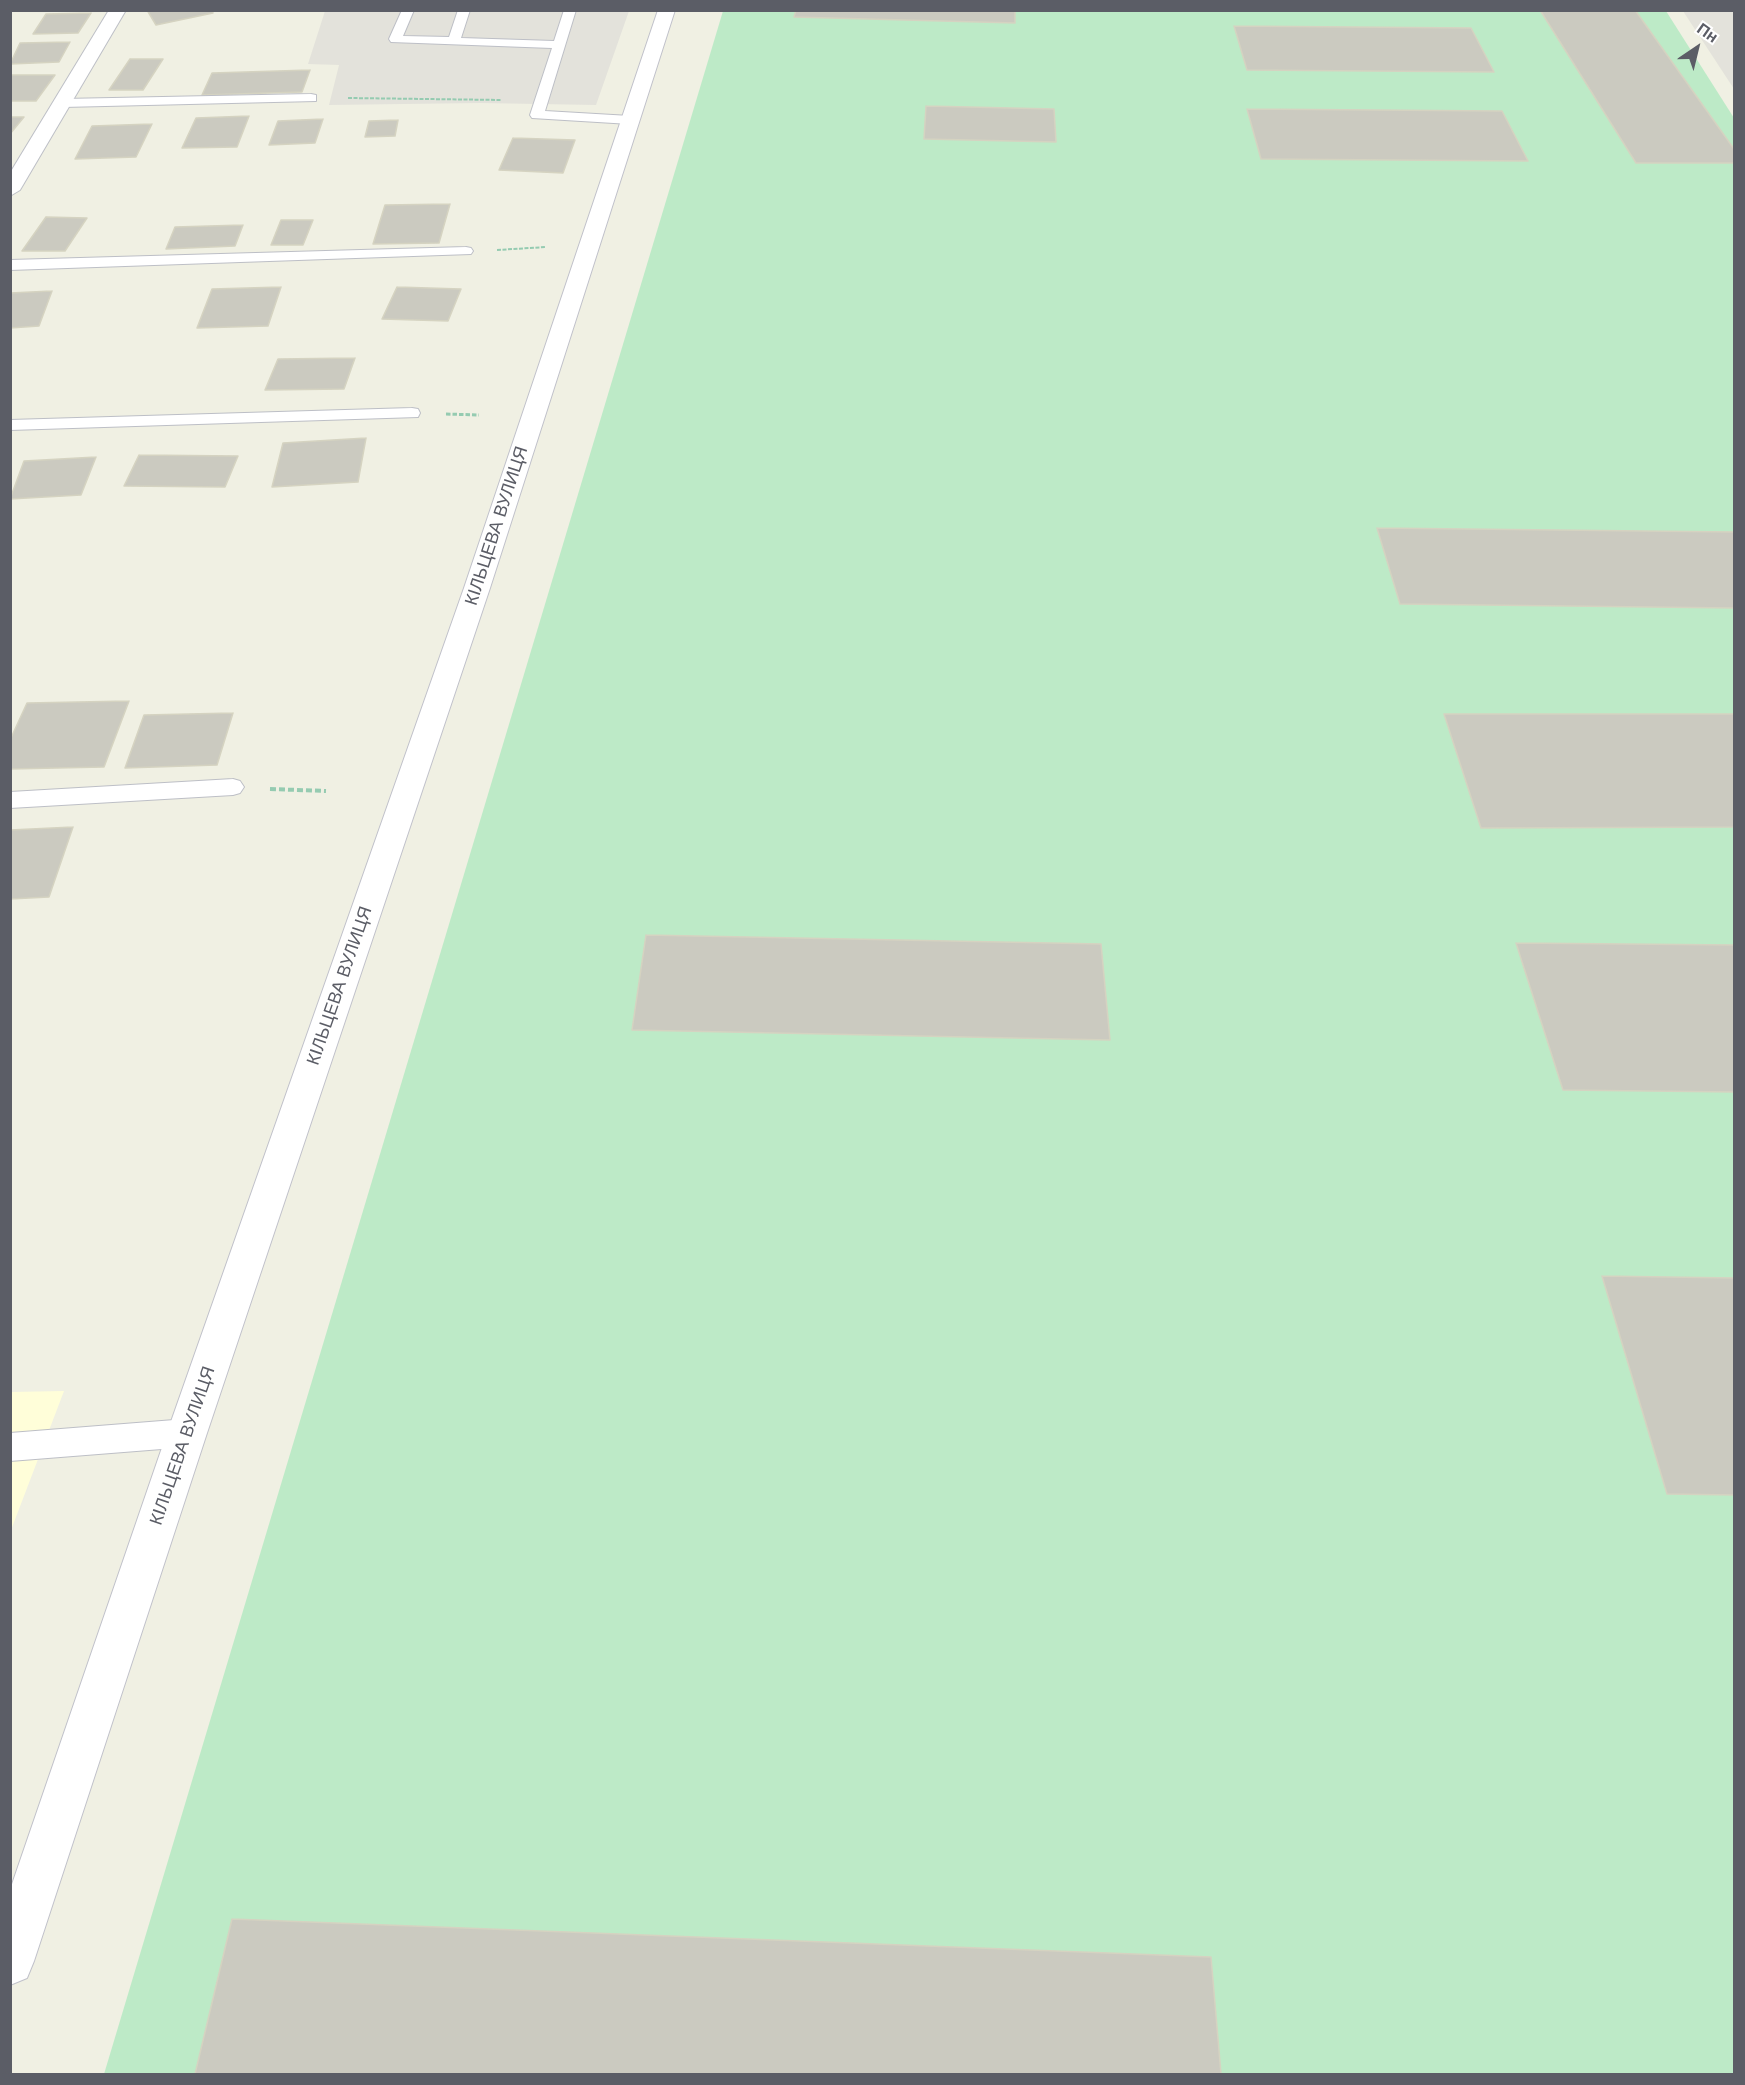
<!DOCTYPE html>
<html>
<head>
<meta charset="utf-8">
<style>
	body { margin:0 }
	#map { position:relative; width:1745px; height:2085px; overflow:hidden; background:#f0f0e3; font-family:Helvetica,sans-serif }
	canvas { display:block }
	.frame { position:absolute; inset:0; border:12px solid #5b5d66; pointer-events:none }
	.north { position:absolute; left:1667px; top:18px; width:60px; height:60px; -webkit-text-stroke:4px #fff; paint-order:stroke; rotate:35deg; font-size:16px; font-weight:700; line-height:24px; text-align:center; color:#5b5d66 }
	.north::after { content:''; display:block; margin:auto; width:21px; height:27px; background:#5b5d66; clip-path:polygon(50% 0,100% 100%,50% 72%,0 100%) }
</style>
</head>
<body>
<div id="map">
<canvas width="1745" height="2085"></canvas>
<div class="frame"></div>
<div class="north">Пн</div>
</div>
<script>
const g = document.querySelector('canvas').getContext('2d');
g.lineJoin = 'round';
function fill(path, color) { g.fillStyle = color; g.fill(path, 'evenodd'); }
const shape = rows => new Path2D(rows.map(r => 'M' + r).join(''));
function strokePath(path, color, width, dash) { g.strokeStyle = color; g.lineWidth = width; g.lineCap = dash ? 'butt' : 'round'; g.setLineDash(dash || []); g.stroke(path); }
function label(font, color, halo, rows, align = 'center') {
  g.font = font + ' Helvetica,sans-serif'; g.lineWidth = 6; g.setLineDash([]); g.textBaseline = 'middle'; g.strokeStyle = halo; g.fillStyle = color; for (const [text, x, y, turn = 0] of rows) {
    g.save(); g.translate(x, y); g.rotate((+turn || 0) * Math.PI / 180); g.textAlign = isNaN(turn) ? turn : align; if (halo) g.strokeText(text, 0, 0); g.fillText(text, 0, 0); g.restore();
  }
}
fill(shape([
	[64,1391,11,1530,11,1392]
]), '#fffed9');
fill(shape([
	[325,11,629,11,596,105,480,103,329,105,339,65,308,64],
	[1683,11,1734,11,1734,89]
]), '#e3e2db');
fill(shape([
	[723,11,1666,11,1734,118,1734,2074,104,2074]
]), '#bdeac7');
const building = shape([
	[147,10,212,10,213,13,156,25,147,10],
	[796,10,1015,10,1015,23,794,17,796,10],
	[1540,10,1635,10,1734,149,1734,163,1636,163,1540,10],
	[91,13,78,33,33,34,46,14,91,13],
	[1234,26,1471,28,1494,72,1247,70,1234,26],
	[70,42,59,62,10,64,20,43,70,42],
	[130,59,163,59,143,90,109,90,130,59],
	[310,70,302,92,202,95,212,73,310,70],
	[10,75,55,75,36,101,10,101,10,75],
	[926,106,1054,109,1056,142,924,139,926,106],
	[1247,109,1502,111,1528,161,1261,159,1247,109],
	[249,116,237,147,182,148,196,118,249,116],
	[10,117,24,117,10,134,10,117],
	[323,119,315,143,269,145,278,121,323,119],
	[398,120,395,136,365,137,369,121,398,120],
	[152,124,136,157,75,159,92,126,152,124],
	[513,138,575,140,563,173,499,170,513,138],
	[450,204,439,243,373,244,385,205,450,204],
	[46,217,87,218,65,251,22,251,46,217],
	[281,220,313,220,303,245,271,245,281,220],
	[243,225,235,246,166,249,175,227,243,225],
	[281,287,268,326,197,328,212,289,281,287],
	[397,287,461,289,448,321,382,319,397,287],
	[52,291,39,326,10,328,10,293,52,291],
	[355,358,344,389,265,390,278,359,355,358],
	[366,438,358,482,272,487,283,443,366,438],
	[139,455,238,456,225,487,124,486,139,455],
	[96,457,81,495,10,499,24,461,96,457],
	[1377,528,1734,532,1734,608,1400,604,1377,528],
	[129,701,104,767,10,769,10,740,27,703,129,701],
	[233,713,217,765,125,768,144,715,233,713],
	[1444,714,1734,714,1734,827,1481,828,1444,714],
	[73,827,49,897,10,899,10,830,73,827],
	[646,935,1101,944,1110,1040,632,1030,646,935],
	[1516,943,1734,945,1734,1092,1563,1090,1516,943],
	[1602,1276,1734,1278,1734,1495,1667,1494,1602,1276],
	[232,1919,1211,1957,1221,2074,195,2074,232,1919]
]);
fill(building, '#cbcac0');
strokePath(building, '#d5d3c1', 1.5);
const service = shape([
	[402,10,414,10,403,36,449,37,458,10,470,10,461,38,554,41,564,10,576,10,545,111,630,116,637,120,630,124,532,118,530,115,552,48,391,42,389,39,402,10],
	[311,94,316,95,316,101,63,107,56,103,63,99,311,94],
	[466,247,471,248,473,251,471,254,10,270,10,260,466,247],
	[412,408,418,409,420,413,418,417,10,430,10,420,412,408],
	[233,779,240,781,244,787,240,793,233,795,10,808,10,792,233,779],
	[187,1419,197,1423,201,1433,197,1443,187,1447,10,1461,10,1433,187,1419]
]);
const minor = shape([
	[109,10,126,10,20,190,10,196,10,173,109,10]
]);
const secondary = shape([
	[658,10,675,10,490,588,207,1433,34,1961,27,1978,10,1985,10,1890,167,1433,464,588,658,10]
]);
strokePath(service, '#bdbfc6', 2);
strokePath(minor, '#bdbfc6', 2);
strokePath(secondary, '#c0c1ca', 2);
strokePath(shape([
	[348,98,502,100],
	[497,250,546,247]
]), '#95cbb1', 2, [4, 1.5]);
strokePath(shape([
	[446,414,479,415]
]), '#95cbb1', 3, [4.5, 2]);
strokePath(shape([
	[270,789,326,791]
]), '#95cbb1', 4, [6, 3]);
fill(service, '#fff');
fill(minor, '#fff');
fill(secondary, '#fff');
label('18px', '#5b5d66', '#fff', [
	["КІЛЬЦЕВА ВУЛИЦЯ",497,526,-72],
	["КІЛЬЦЕВА ВУЛИЦЯ",340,986,-71],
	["КІЛЬЦЕВА ВУЛИЦЯ",183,1446,-71]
]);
</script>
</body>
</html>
